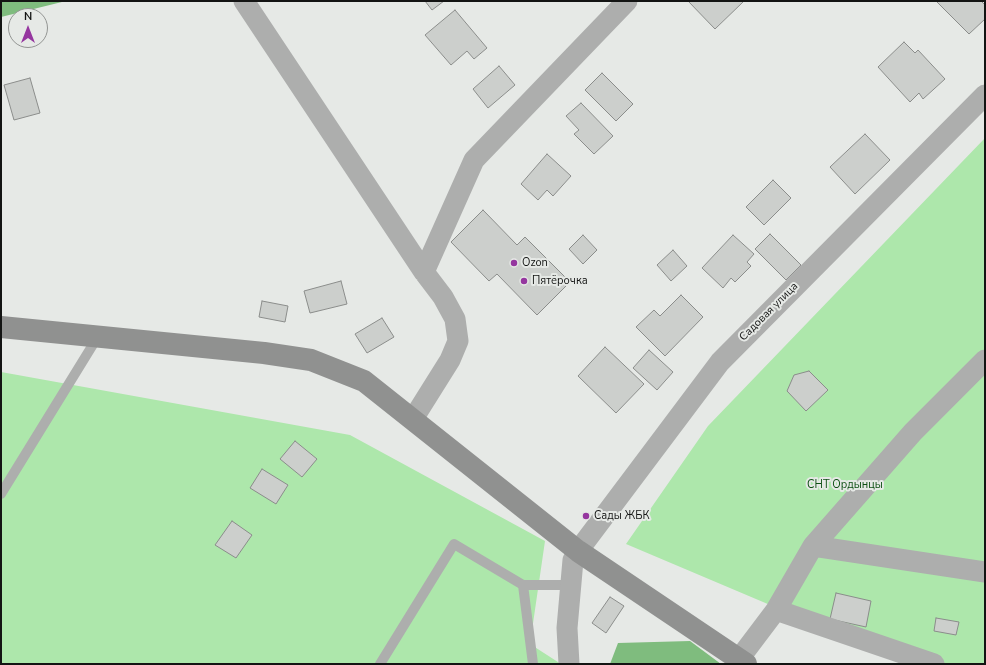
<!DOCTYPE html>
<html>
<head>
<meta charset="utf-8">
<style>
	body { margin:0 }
	#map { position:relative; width:986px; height:665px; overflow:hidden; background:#e6e9e6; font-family:"Nunito Sans",sans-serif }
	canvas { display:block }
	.frame { position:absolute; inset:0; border:2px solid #131413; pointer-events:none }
	.north { position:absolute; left:8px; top:8px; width:40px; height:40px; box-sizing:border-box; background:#e6e9e6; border:1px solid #929492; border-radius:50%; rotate:0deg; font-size:11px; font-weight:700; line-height:16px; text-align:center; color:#131413 }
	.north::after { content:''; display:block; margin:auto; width:14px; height:18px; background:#95369f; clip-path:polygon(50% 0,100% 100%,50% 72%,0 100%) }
</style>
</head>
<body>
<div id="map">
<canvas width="986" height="665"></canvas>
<div class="frame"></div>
<div class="north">N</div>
</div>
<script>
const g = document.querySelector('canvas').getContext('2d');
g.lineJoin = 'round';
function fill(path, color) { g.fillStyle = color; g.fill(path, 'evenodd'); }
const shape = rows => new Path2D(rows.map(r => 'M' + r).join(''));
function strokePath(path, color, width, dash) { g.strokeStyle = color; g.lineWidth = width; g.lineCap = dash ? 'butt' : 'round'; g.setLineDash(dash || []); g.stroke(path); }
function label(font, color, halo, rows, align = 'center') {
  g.font = font + ' "Nunito Sans",sans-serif'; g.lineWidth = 4; g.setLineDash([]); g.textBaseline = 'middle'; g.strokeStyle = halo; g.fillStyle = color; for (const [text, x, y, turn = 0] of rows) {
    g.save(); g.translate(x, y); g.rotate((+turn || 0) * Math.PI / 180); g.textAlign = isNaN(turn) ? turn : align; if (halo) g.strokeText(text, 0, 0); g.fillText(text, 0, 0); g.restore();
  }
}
fill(shape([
	[985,138,985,664,937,664,867,646,626,544,708,426],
	[1,372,350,435,545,541,530,644,561,664,1,664]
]), '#ade7ab');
fill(shape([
	[1,1,66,1,1,17],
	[690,641,721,664,610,664,618,643]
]), '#7fbc7e');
const building = shape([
	[425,1,444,1,432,10,425,1],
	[688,1,742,1,743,2,715,29,688,1],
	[936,1,981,1,985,5,985,19,969,34,936,1],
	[455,10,487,48,474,59,467,51,451,65,425,35,455,10],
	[904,42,915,53,918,50,945,79,923,99,919,93,910,102,878,67,904,42],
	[499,66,515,85,488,108,473,89,499,66],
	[602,73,633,104,616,121,585,90,602,73],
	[30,78,40,113,14,120,4,85,30,78],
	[581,103,613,136,594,154,574,134,579,130,566,116,581,103],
	[865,134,890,160,855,194,830,167,865,134],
	[547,154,571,176,553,196,547,190,538,200,521,184,547,154],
	[773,180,791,198,764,225,746,207,773,180],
	[483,210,517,245,525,237,570,282,537,315,497,274,489,281,451,242,483,210],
	[770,234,801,265,786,280,755,249,770,234],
	[583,235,597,250,583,264,569,249,583,235],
	[733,235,754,254,747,262,751,266,735,282,731,278,723,288,702,268,733,235],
	[673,250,687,266,671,281,657,265,673,250],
	[341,281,347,304,310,313,304,291,341,281],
	[681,295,703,317,665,356,636,327,654,310,660,316,681,295],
	[262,301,288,306,285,322,259,317,262,301],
	[382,318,394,337,367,353,355,334,382,318],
	[605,347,644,384,616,413,578,376,605,347],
	[649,350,673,372,657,390,633,368,649,350],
	[809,371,828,390,806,411,787,391,794,375,809,371],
	[295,441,317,459,302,477,280,459,295,441],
	[262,469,288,485,276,504,250,488,262,469],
	[232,521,252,535,236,558,215,545,232,521],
	[836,593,871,601,866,627,830,619,836,593],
	[610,597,624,606,606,633,592,623,610,597],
	[936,618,959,622,956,635,934,631,936,618]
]);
fill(building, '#cccfcc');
strokePath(building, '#8b8d8b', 1);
strokePath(shape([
	[1,494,97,338],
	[523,585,533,664],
	[380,664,454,544,523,585,571,585]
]), '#adaead', 10);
strokePath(shape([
	[244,1,424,272,443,297,455,319,458,341,450,360,413,419],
	[424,272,474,160,627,1],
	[813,546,913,432,985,360],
	[776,610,934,664],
	[739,659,776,610,813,546,985,572],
	[569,664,567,628,573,560,578,551,720,362,985,95]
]), '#adaead', 21);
strokePath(shape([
	[1,327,264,353,311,360,364,381,578,551,746,664]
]), '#909190', 22);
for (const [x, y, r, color] of [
	[514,263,4,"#95369f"],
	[524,281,4,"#95369f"],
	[586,516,4,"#95369f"]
]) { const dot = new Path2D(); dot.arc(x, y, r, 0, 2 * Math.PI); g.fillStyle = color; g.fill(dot); strokePath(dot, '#e6e9e6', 1.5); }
label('11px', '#131413', '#e6e9e6', [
	["Ozon",522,263],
	["Пятёрочка",532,281],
	["Сады ЖБК",594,516]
], 'left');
label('11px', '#131413', '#e6e9e6', [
	["Садовая улица",769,312,-45]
]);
label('11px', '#0d4f13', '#e6e9e6', [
	["СНТ Ордынцы",845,485]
]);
</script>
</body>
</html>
